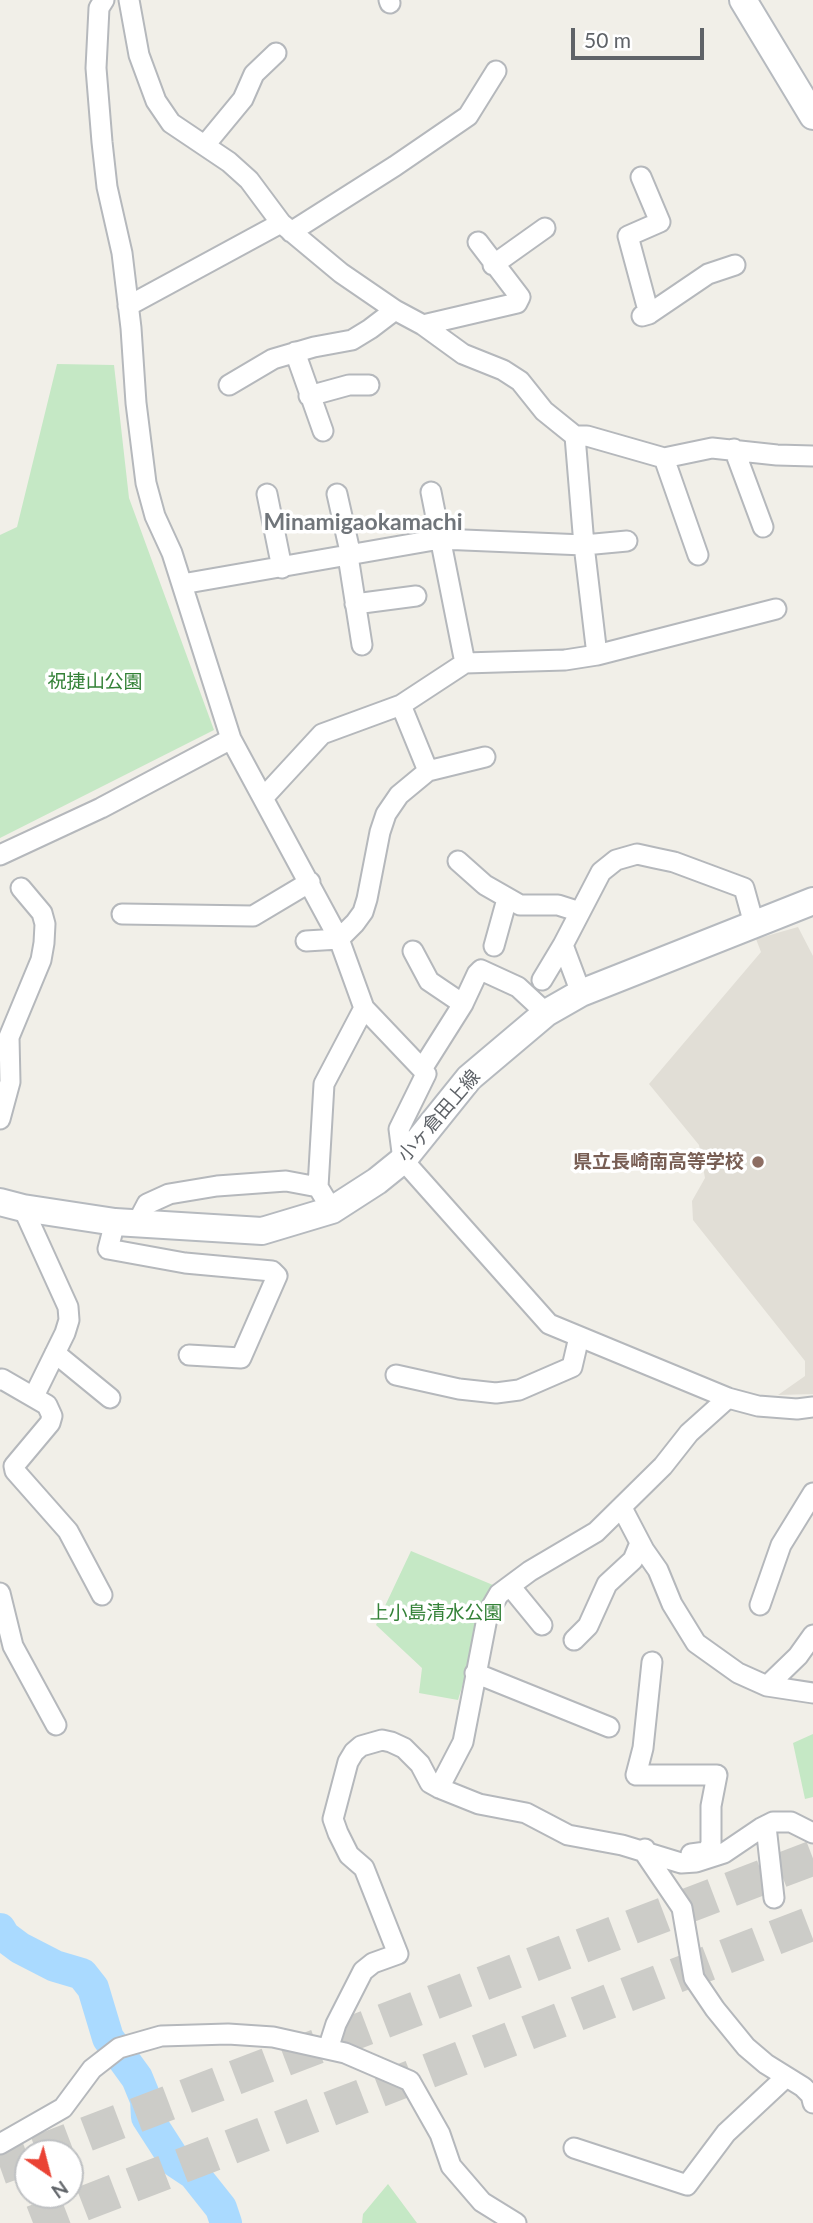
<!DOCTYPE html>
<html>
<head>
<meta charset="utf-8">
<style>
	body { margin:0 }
	#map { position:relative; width:813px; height:2223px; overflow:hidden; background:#f1efe8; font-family:Lato,sans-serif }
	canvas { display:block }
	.north { position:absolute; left:14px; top:2139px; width:70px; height:70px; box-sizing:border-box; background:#fff; border:2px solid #bfc1c3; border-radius:50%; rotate:145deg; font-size:19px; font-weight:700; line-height:28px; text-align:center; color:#5f6368 }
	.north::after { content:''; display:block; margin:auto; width:24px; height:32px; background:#ea4335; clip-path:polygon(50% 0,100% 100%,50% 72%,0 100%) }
	.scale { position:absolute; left:571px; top:28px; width:133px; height:32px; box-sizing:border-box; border:4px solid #5f6368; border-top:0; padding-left:9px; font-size:21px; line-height:24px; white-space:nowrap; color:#5f6368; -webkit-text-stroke:5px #fff; paint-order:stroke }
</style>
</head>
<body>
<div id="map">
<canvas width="813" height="2223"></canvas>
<div class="north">N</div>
<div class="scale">50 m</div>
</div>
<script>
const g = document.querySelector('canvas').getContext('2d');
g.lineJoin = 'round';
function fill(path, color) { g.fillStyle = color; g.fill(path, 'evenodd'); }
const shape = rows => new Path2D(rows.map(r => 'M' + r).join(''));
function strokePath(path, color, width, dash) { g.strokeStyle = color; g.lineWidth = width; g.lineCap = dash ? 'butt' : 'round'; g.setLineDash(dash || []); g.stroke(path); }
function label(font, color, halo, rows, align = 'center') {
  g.font = font + ' Lato,"Noto Sans JP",sans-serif'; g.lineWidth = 7; g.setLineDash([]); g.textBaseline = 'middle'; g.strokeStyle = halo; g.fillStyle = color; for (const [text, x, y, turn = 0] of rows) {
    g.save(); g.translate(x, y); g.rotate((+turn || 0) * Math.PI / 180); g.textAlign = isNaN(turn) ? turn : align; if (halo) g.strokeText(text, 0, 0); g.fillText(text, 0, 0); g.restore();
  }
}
fill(shape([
	[798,927,813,956,813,1394,778,1395,805,1376,805,1361,693,1220,692,1201,705,1178,699,1145,649,1084,761,952,756,939]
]), '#e1ded6');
fill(shape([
	[57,364,114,365,129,498,214,730,0,838,0,535,17,527],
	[411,1551,493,1585,458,1700,419,1693,422,1668,376,1625],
	[813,1734,813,1797,805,1799,793,1743],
	[388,2184,417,2223,362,2223,363,2214]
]), '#c5e8c5');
strokePath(shape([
	[0,1929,4,1936,20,1948,55,1966,82,1974,93,1988,108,2038,137,2078,146,2100,147,2117,176,2162,194,2174,221,2208,226,2223]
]), '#aadaff', 32);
strokePath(shape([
	[37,2153,813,1858],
	[0,2167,28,2157],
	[33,2223,813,1923]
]), '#ccccc8', 35, [35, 18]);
const minor = shape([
	[104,0,99,8,96,68,102,142,107,187,122,253,131,328,136,403,146,483,155,516,172,553,231,739,339,939,364,1008,422,1069,463,1004,477,974,481,970,518,987,546,1013],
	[129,0,139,55,156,101,171,123,229,162,249,180,281,223,341,273,395,310,423,325,463,354,503,370,520,381,544,411,575,436,587,436,664,458,712,448,777,455,813,456],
	[389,0,390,3],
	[205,145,243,99,254,74,276,53],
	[641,177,660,222,628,236,649,314],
	[291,232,395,166,468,116,496,71],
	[493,265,545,228],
	[128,306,281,223],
	[642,316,649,314,708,274,735,265],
	[423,325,517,303,520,297,478,242],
	[295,352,323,431],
	[229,385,273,359,314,347,352,340,370,329,395,310],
	[309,396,349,385,369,385],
	[575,436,584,545,597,655],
	[734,449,763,527],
	[664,458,698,555],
	[431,492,465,663],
	[267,494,282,568],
	[337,494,351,556],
	[348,556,362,645],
	[182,584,440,539,584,545,627,541],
	[355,604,416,596],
	[401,705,428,771],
	[263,798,322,734,401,705,465,663,565,660,597,655,776,609],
	[0,855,101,808,231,739],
	[458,861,485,885,520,905,558,905,580,912],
	[122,914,253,916,310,882],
	[306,941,339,939,355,923,363,912,367,899,380,832,386,814,399,795,428,771,485,757],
	[494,946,507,899],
	[413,951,429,981,463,1004],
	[542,980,563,945],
	[581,993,563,945,601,872,616,860,637,854,655,858,674,862,744,888,754,924],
	[422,1069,426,1074,399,1129,403,1160,549,1324,728,1398,758,1406,797,1409,813,1407],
	[0,1119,10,1082,9,1037,41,960,44,943,45,924,42,913,21,888],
	[23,1208,68,1307,69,1320,65,1333,34,1396],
	[332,1210,318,1187,324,1084,364,1008],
	[115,1222,108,1249,185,1263,272,1271,277,1276,241,1358,189,1355],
	[137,1223,147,1204,169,1194,217,1186,286,1181,318,1187],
	[55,1353,110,1398],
	[396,1375,459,1389,496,1393,519,1390,572,1367,579,1337],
	[0,1380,2,1379,47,1405,52,1416,50,1423,14,1466,15,1471,68,1531,102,1595],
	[728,1398,689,1433,663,1466,596,1532,530,1571,499,1594,488,1613,463,1742,439,1788,479,1804,526,1813,568,1835,622,1845,681,1863,696,1862,724,1853,761,1828,773,1822,791,1822,813,1833],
	[622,1508,644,1550,658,1570,672,1604,696,1643,738,1673,767,1686,813,1693],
	[510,1586,542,1625],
	[0,1593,13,1646,56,1725],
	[760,1605,781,1545,813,1493],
	[574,1640,588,1626,607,1584,633,1560,640,1543],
	[652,1662,643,1748,636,1775,717,1775,711,1806,711,1845,706,1852,691,1854],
	[475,1673,609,1727],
	[767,1686,798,1656,813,1635],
	[766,1826,774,1898],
	[645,1849,644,1852,682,1908,694,1978,715,2009,746,2047,766,2064,803,2087,811,2095,813,2103],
	[328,2049,336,2024,363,1971,373,1963,398,1954,364,1868,349,1855,338,1833,333,1819,348,1762,354,1752,361,1746,382,1740,391,1742,404,1748,420,1764,430,1783,439,1788],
	[0,2144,63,2108,92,2069,119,2048,161,2036,228,2034,273,2037,345,2053,410,2081,440,2134,451,2166,482,2202,516,2223],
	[574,2148,687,2185,726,2133,786,2077]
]);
const secondary = shape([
	[743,0,813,116],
	[0,1202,23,1208,115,1222,262,1231,332,1210,377,1181,403,1160,469,1078,546,1013,581,993,813,901]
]);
strokePath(minor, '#b5b8bc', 23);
strokePath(secondary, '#b6babf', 30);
strokePath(minor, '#fff', 19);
strokePath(secondary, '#fff', 26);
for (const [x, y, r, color] of [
	[758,1162,7,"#8d6e63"]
]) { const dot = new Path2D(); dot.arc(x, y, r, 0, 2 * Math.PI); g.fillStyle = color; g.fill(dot); strokePath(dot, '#fff', 2.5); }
label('19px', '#348238', '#fff', [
	["祝捷山公園",95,682],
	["上小島清水公園",436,1613]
]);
label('19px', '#5f6368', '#fff', [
	["小ヶ倉田上線",439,1116,-49]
]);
label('bold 19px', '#785e54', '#fff', [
	["県立長崎南高等学校",744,1162]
], 'right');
label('bold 23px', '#70757a', '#fff', [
	["Minamigaokamachi",363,523]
]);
</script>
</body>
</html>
